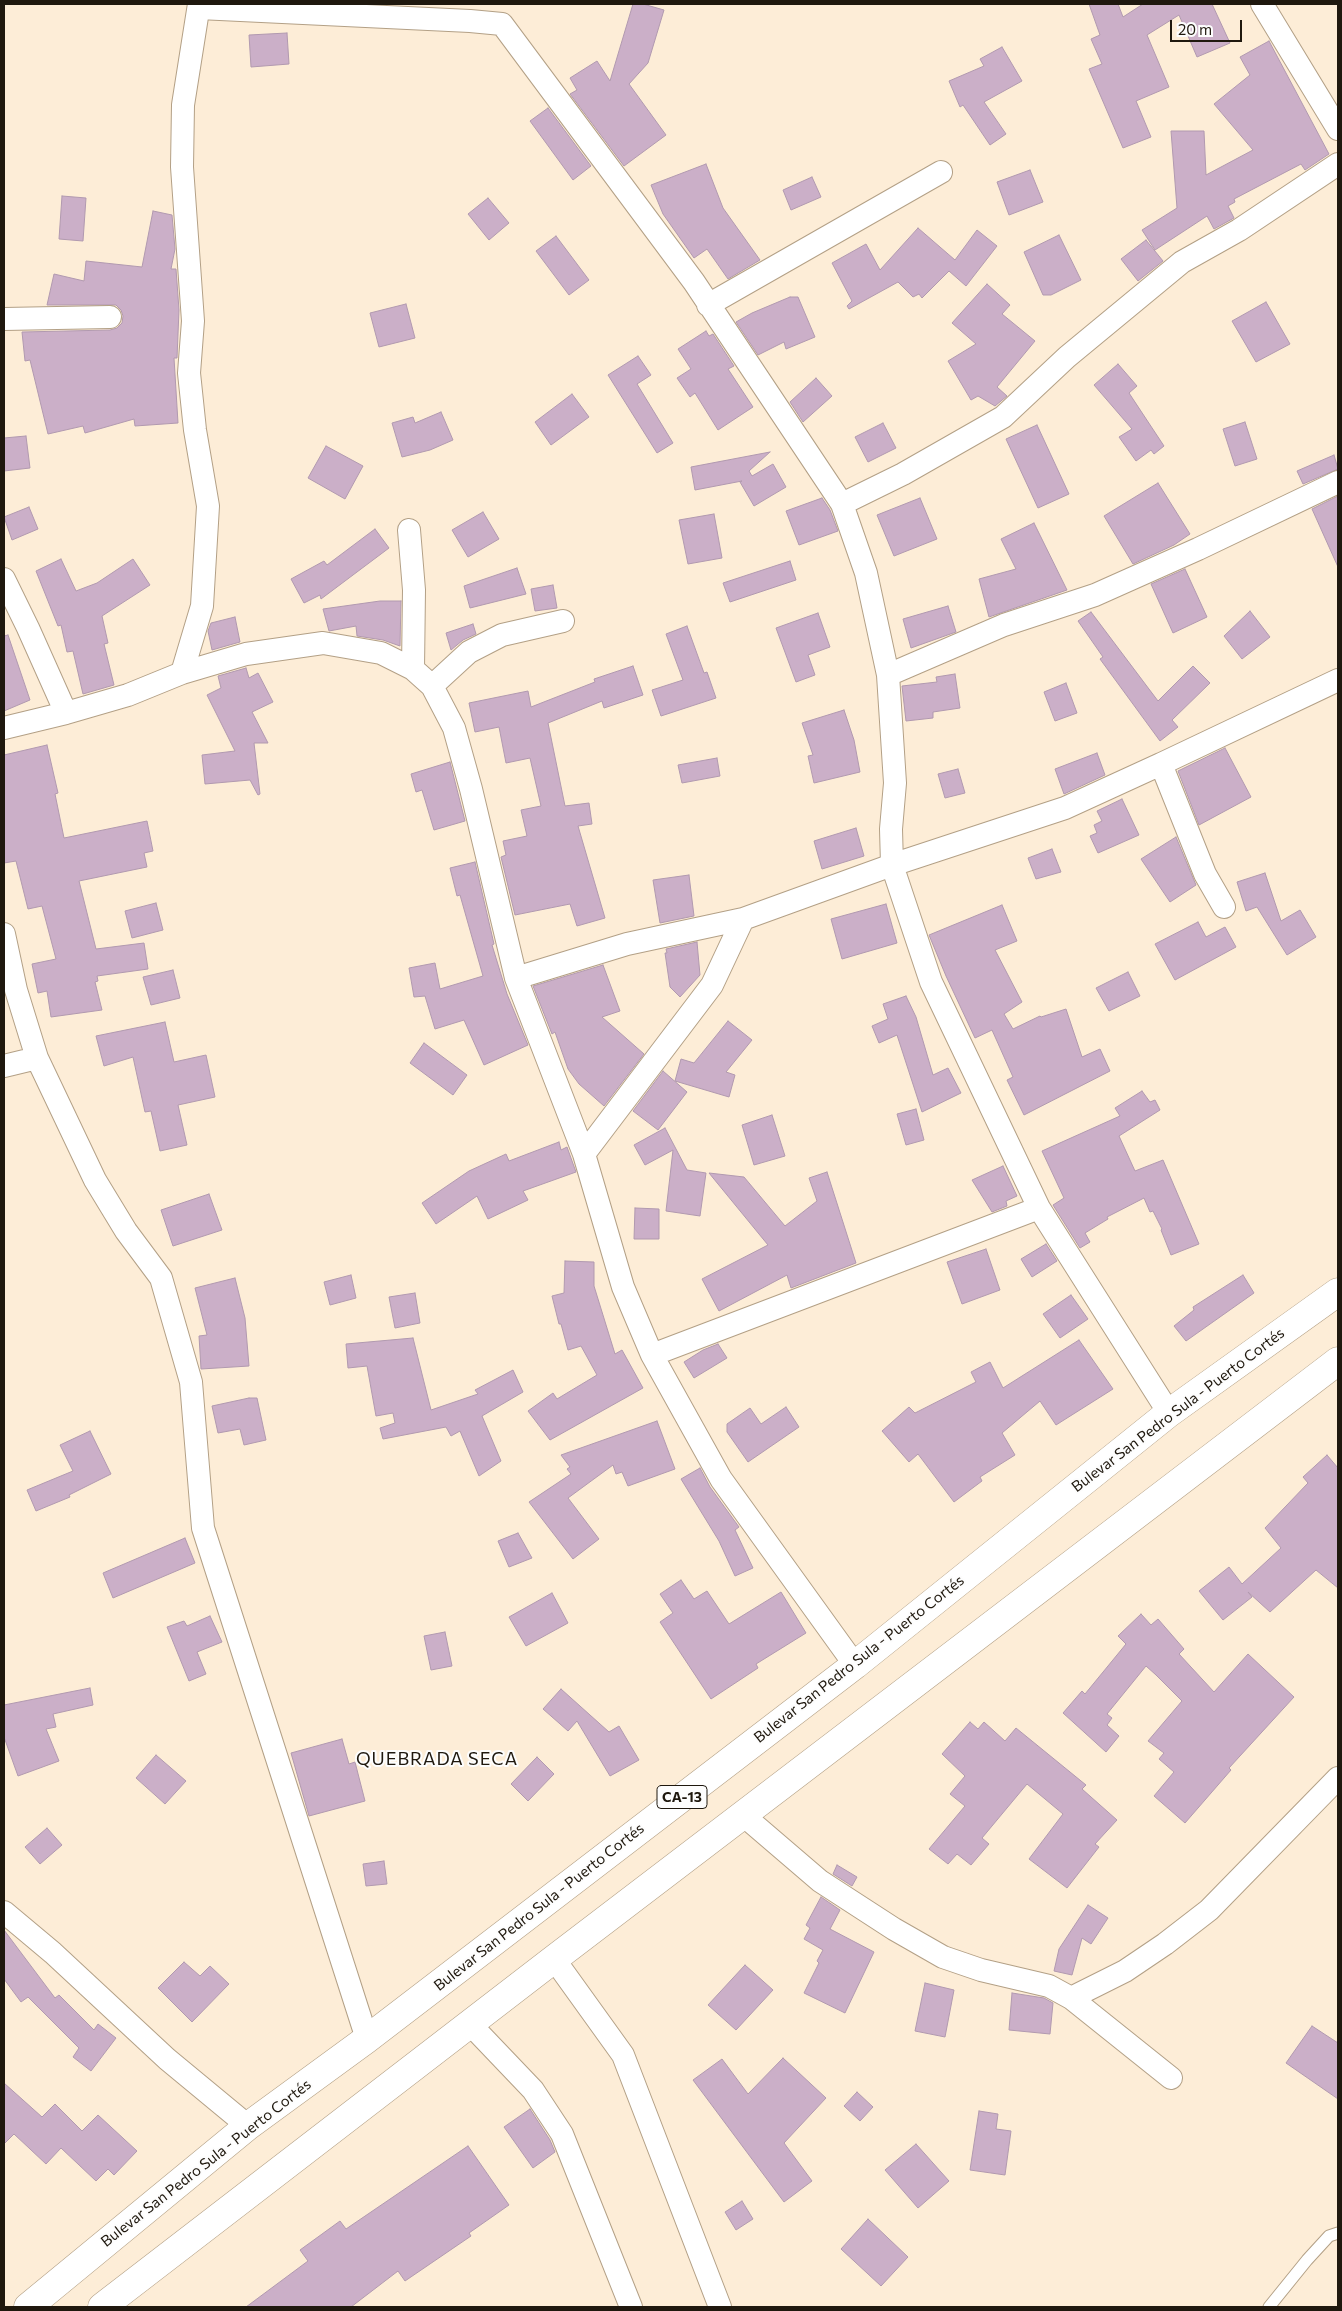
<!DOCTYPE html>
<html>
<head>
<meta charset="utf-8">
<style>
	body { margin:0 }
	#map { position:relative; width:1342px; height:2311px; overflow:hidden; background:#fdedd7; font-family:Commissioner,sans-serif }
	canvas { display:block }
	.frame { position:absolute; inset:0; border:5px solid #1f180e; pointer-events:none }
	.scale { position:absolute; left:1170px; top:20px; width:72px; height:22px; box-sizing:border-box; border:2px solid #1f180e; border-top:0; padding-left:6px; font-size:15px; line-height:18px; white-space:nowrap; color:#1f180e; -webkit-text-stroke:4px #fdfdfd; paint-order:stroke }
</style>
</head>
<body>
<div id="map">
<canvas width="1342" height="2311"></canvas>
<div class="frame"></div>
<div class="scale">20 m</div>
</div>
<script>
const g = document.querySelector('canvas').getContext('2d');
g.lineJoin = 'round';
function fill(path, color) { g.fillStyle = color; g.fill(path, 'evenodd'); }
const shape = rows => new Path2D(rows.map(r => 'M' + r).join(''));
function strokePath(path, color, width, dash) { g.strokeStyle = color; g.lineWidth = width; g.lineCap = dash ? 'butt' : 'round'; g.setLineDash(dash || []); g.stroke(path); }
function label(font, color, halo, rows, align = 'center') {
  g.font = font + ' Commissioner,sans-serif'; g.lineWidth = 4; g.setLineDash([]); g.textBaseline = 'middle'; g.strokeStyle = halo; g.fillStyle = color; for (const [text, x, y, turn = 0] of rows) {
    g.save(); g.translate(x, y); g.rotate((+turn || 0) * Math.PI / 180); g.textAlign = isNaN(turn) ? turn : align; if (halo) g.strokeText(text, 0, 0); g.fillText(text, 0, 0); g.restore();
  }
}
const building = shape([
	[633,4,643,4,664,10,648,63,629,84,666,135,624,166,570,94,577,90,570,78,597,61,610,81,633,4],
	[1089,4,1118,4,1123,17,1143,4,1212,4,1230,43,1197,57,1179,15,1147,35,1169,87,1136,101,1151,137,1123,148,1089,69,1102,64,1091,39,1100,35,1089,4],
	[287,33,289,64,251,67,249,35,287,33],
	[1269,41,1329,154,1305,170,1301,164,1234,199,1235,202,1228,206,1234,218,1214,229,1207,216,1155,250,1142,230,1177,208,1171,131,1204,131,1206,175,1253,150,1214,104,1250,75,1240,57,1269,41],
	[1002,47,1022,81,984,102,1006,134,990,145,963,105,960,107,949,81,984,66,980,59,1002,47],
	[548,108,591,166,573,180,530,121,548,108],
	[706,164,723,208,760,260,728,279,707,249,694,258,663,214,651,185,706,164],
	[1030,170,1043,202,1009,215,997,182,1030,170],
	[812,177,821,197,791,210,783,190,812,177],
	[62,196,86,198,83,241,59,239,62,196],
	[488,198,509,223,489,240,468,214,488,198],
	[153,211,172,215,175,249,171,269,176,269,179,310,177,358,174,358,178,423,135,426,134,419,85,433,83,426,48,434,30,360,25,361,22,332,110,330,117,328,122,323,123,316,121,310,116,305,47,305,54,274,84,281,86,261,142,267,153,211],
	[918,228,955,260,977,230,997,246,966,286,949,271,922,298,919,294,913,297,898,282,849,309,847,306,852,301,832,263,866,244,880,270,918,228],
	[1059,235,1081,280,1051,295,1043,295,1024,252,1059,235],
	[556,236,589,280,569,295,536,251,556,236],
	[1146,240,1163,261,1138,281,1121,259,1146,240],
	[987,284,1010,305,1002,314,1035,341,997,387,1007,396,995,406,978,396,971,400,948,361,976,344,952,323,987,284],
	[790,297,798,297,815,337,786,349,784,342,758,355,736,322,752,313,790,297],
	[1266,302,1290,344,1256,362,1232,321,1266,302],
	[406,304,415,338,379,347,370,313,406,304],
	[706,331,709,336,713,334,734,366,728,369,753,407,718,430,695,393,690,397,677,378,691,369,678,349,706,331],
	[638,356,651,375,637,384,673,443,657,453,608,375,638,356],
	[1118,364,1137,386,1129,393,1164,446,1154,454,1151,450,1136,461,1119,437,1132,429,1094,385,1118,364],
	[816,378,832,396,803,422,790,402,816,378],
	[572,394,589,417,551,445,535,422,572,394],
	[441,412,453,440,430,450,402,457,392,423,413,417,415,423,441,412],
	[1245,422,1257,459,1235,466,1223,429,1245,422],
	[883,423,896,448,868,462,855,437,883,423],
	[1037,425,1069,494,1038,508,1006,439,1037,425],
	[26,436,30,468,4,471,4,438,26,436],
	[326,446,363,466,345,499,308,478,326,446],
	[770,452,749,471,752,476,773,464,786,487,754,506,740,482,742,481,695,490,691,467,770,452],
	[1334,455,1338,469,1303,484,1297,471,1334,455],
	[1158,483,1190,534,1174,545,1133,564,1104,516,1158,483],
	[1338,496,1338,567,1312,509,1338,496],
	[822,498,830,510,838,531,799,545,786,511,822,498],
	[920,498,937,539,894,556,877,515,920,498],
	[29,507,38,529,12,540,4,517,29,507],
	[483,512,499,539,468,557,452,530,483,512],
	[714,514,722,558,688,564,679,520,714,514],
	[1034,523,1067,590,989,617,979,579,1016,569,1001,539,1034,523],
	[375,529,389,548,321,599,320,595,304,603,291,579,324,561,327,565,375,529],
	[61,559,76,591,97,583,133,559,150,585,102,616,108,643,104,644,114,685,83,694,73,651,67,652,61,625,58,626,36,571,61,559],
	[790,561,796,580,730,602,723,583,790,561],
	[517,568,526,594,470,608,464,586,517,568],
	[1185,569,1207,617,1173,633,1151,584,1185,569],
	[553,585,557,608,535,611,531,589,553,585],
	[401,601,400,646,383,640,357,636,356,626,329,631,323,609,380,601,401,601],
	[948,606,956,632,911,648,903,619,948,606],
	[1250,611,1270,637,1242,659,1224,636,1250,611],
	[1091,612,1158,701,1193,666,1210,683,1172,720,1178,727,1160,741,1100,659,1103,657,1078,621,1091,612],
	[818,613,830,647,808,655,815,675,796,682,776,628,818,613],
	[235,617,240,642,212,650,208,631,211,623,235,617],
	[473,624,476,634,463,640,451,650,446,633,473,624],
	[687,626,704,673,707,672,716,698,661,716,652,690,683,680,666,634,687,626],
	[8,635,30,700,4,711,4,636,8,635],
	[633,666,643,695,604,708,602,701,548,723,565,806,589,803,592,824,578,826,605,918,577,926,570,904,515,915,501,857,506,855,503,841,527,836,521,810,541,806,530,758,506,763,499,727,475,732,469,703,528,691,531,707,595,682,594,679,633,666],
	[246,668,249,678,258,673,273,702,252,712,268,743,254,743,260,794,258,795,250,780,205,784,202,755,235,751,207,695,221,688,218,676,246,668],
	[955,674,960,708,933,712,933,718,906,721,902,686,937,682,936,677,955,674],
	[1066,683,1077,713,1055,721,1044,692,1066,683],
	[844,710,854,740,860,772,814,783,808,756,813,755,802,723,844,710],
	[47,745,58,793,55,794,64,838,147,821,153,851,144,853,147,867,79,881,96,949,144,943,148,969,97,976,98,981,95,982,102,1010,51,1017,47,991,38,993,32,964,56,959,42,906,28,909,16,861,4,863,4,755,47,745],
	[1225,748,1251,797,1199,825,1178,771,1225,748],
	[1097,753,1105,775,1064,794,1055,769,1097,753],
	[717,758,720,776,682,783,678,765,717,758],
	[450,762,465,821,434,830,422,790,416,792,411,774,450,762],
	[958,769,965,793,945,798,938,774,958,769],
	[1122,799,1139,835,1098,853,1090,836,1097,833,1094,825,1102,821,1097,811,1122,799],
	[856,828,864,856,822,869,814,841,856,828],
	[1176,837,1196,885,1170,902,1141,859,1176,837],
	[1052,849,1061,872,1036,879,1028,858,1052,849],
	[475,862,494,944,492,945,507,994,528,1045,484,1065,464,1020,435,1029,425,996,414,997,409,968,435,963,440,989,483,976,460,895,457,896,450,868,475,862],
	[1265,873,1281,921,1300,910,1316,937,1287,955,1257,907,1246,911,1237,882,1265,873],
	[689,875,694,916,660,923,653,880,689,875],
	[156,903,163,930,132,938,125,911,156,903],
	[886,904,897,943,842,959,831,919,886,904],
	[1002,905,1017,941,995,950,1022,1002,1004,1014,1013,1029,1040,1016,1041,1017,1066,1009,1082,1057,1100,1049,1110,1071,1024,1115,1007,1080,1013,1077,992,1030,975,1038,946,976,929,935,1002,905],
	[1198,922,1206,937,1225,927,1236,947,1175,980,1155,944,1198,922],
	[697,942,700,975,680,997,670,987,665,953,667,953,666,949,697,942],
	[603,965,620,1011,602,1017,644,1054,604,1106,579,1084,568,1069,555,1032,552,1034,533,986,603,965],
	[173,970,180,998,151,1005,143,977,173,970],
	[1128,972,1140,996,1109,1011,1096,988,1128,972],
	[906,996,916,1017,933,1075,948,1068,961,1093,922,1112,897,1035,879,1043,872,1026,888,1019,883,1004,906,996],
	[728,1021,752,1040,726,1072,735,1075,729,1097,675,1081,681,1059,694,1063,728,1021],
	[165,1022,174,1062,206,1055,215,1097,178,1105,187,1145,160,1151,151,1111,145,1112,133,1057,104,1066,96,1036,165,1022],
	[424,1043,467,1075,453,1095,410,1063,424,1043],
	[663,1071,687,1092,658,1130,633,1111,663,1071],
	[1142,1091,1150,1102,1155,1100,1160,1110,1119,1136,1135,1171,1163,1160,1199,1244,1171,1255,1161,1230,1162,1229,1153,1211,1150,1212,1144,1198,1107,1217,1108,1219,1085,1233,1090,1242,1080,1248,1053,1205,1064,1198,1042,1151,1120,1116,1115,1108,1142,1091],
	[916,1109,924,1140,906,1145,897,1114,916,1109],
	[772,1115,785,1156,754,1165,742,1125,772,1115],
	[665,1128,687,1170,706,1173,700,1216,666,1211,673,1150,645,1165,634,1145,665,1128],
	[559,1142,561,1150,567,1147,576,1172,523,1191,528,1200,488,1219,477,1196,436,1224,422,1203,469,1171,506,1154,509,1161,559,1142],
	[1003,1166,1017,1196,1006,1201,1007,1206,992,1212,972,1180,1003,1166],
	[827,1172,856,1263,791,1288,787,1275,719,1311,702,1279,768,1245,709,1173,744,1177,785,1226,817,1201,809,1178,827,1172],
	[209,1194,222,1230,173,1246,161,1210,209,1194],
	[635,1208,659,1209,659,1239,634,1239,635,1208],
	[1046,1244,1057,1261,1032,1277,1021,1259,1046,1244],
	[986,1249,1000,1290,962,1304,947,1262,986,1249],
	[565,1261,594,1262,594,1286,615,1354,622,1350,643,1388,550,1440,528,1411,553,1393,557,1399,597,1375,581,1346,568,1350,561,1324,559,1324,552,1296,564,1293,565,1261],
	[351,1275,356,1298,330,1305,324,1282,351,1275],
	[1243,1275,1254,1293,1186,1341,1174,1326,1194,1310,1193,1307,1243,1275],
	[235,1278,245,1318,249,1366,201,1369,199,1336,207,1335,195,1288,235,1278],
	[415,1293,420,1323,395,1328,389,1297,415,1293],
	[1071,1295,1088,1319,1060,1338,1043,1314,1071,1295],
	[413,1338,431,1410,478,1394,475,1390,513,1370,523,1392,482,1416,501,1461,479,1476,460,1431,451,1436,446,1427,383,1439,380,1428,395,1423,393,1413,376,1416,367,1366,348,1368,346,1344,413,1338],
	[1079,1340,1113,1389,1056,1425,1040,1401,1002,1433,1015,1455,980,1477,982,1481,954,1502,918,1454,909,1462,882,1431,909,1407,915,1413,976,1382,971,1372,990,1362,1003,1388,1079,1340],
	[718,1344,727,1358,694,1378,684,1362,703,1350,718,1344],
	[249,1398,257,1398,266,1440,244,1445,240,1429,218,1433,212,1406,249,1398],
	[786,1407,799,1427,748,1462,727,1432,727,1424,750,1408,761,1424,786,1407],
	[657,1421,675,1469,628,1486,622,1472,616,1474,613,1465,568,1498,599,1539,573,1559,529,1502,571,1474,567,1469,570,1467,561,1455,657,1421],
	[90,1431,111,1474,69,1495,70,1497,36,1511,27,1490,73,1471,60,1445,90,1431],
	[1327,1455,1338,1468,1338,1588,1316,1570,1270,1612,1248,1592,1252,1597,1223,1620,1199,1591,1229,1567,1242,1584,1281,1548,1265,1528,1308,1483,1303,1477,1327,1455],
	[700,1468,710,1487,739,1527,735,1530,753,1568,735,1576,719,1541,681,1479,700,1468],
	[518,1533,532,1558,509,1567,498,1541,518,1533],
	[185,1538,195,1563,113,1598,103,1573,185,1538],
	[681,1580,694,1599,707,1591,729,1624,781,1592,806,1633,756,1664,758,1668,711,1699,660,1622,673,1613,660,1594,681,1580],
	[552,1593,568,1623,526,1646,509,1617,552,1593],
	[1141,1614,1151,1625,1158,1619,1184,1649,1179,1654,1214,1692,1248,1654,1294,1697,1229,1768,1231,1770,1185,1823,1154,1796,1174,1772,1159,1759,1164,1753,1148,1741,1182,1701,1156,1675,1146,1666,1107,1714,1112,1718,1107,1725,1119,1736,1106,1752,1063,1713,1082,1691,1085,1694,1126,1644,1118,1636,1141,1614],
	[210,1616,222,1642,197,1652,206,1674,189,1681,167,1627,184,1621,187,1626,210,1616],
	[445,1632,452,1666,431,1670,424,1636,445,1632],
	[90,1688,93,1705,53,1714,56,1727,46,1729,59,1761,18,1776,4,1737,4,1705,90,1688],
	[561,1689,609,1732,619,1726,639,1760,610,1776,577,1721,568,1731,543,1709,561,1689],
	[970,1722,978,1729,984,1722,1005,1741,1016,1728,1086,1785,1082,1789,1117,1820,1095,1844,1099,1847,1067,1888,1029,1859,1063,1814,1027,1784,982,1838,989,1844,971,1865,957,1854,948,1864,929,1849,965,1806,950,1794,965,1776,942,1754,970,1722],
	[342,1739,349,1764,355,1762,365,1801,309,1816,291,1753,342,1739],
	[156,1755,186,1781,165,1804,136,1778,156,1755],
	[537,1757,554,1774,528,1801,511,1784,537,1757],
	[47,1828,62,1845,40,1864,25,1847,47,1828],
	[384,1861,387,1884,366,1886,363,1864,384,1861],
	[837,1865,857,1877,852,1886,833,1874,837,1865],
	[821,1897,840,1910,830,1929,874,1952,845,2013,804,1993,819,1963,817,1961,823,1950,804,1939,810,1928,806,1925,821,1897],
	[1088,1905,1108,1918,1091,1944,1082,1938,1072,1975,1054,1971,1059,1949,1088,1905],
	[4,1930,55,1998,59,1995,94,2030,98,2024,116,2038,91,2071,73,2057,79,2048,28,1997,21,2002,4,1979,4,1930],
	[184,1962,200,1976,210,1966,229,1984,192,2022,158,1988,184,1962],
	[745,1965,773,1990,736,2030,708,2005,745,1965],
	[925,1983,954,1990,945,2037,915,2031,925,1983],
	[1012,1993,1044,1998,1053,2003,1050,2034,1009,2030,1012,1993],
	[1312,2026,1338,2043,1338,2099,1286,2063,1312,2026],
	[783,2058,826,2098,784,2143,812,2181,784,2202,693,2080,722,2059,748,2094,783,2058],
	[4,2083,42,2117,55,2104,82,2131,98,2115,137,2151,114,2175,108,2169,96,2181,61,2148,46,2164,14,2134,4,2144,4,2083],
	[857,2092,873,2107,860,2121,844,2106,857,2092],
	[530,2109,550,2140,555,2152,533,2168,504,2127,530,2109],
	[979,2111,998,2114,996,2129,1011,2131,1005,2175,970,2170,979,2111],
	[916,2144,949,2181,918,2208,885,2170,916,2144],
	[468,2146,509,2205,469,2233,471,2236,405,2281,398,2271,351,2307,246,2307,308,2261,300,2250,340,2221,346,2229,468,2146],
	[742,2201,753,2219,736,2230,725,2212,742,2201],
	[868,2219,908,2257,881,2286,841,2249,868,2219]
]);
fill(building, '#cbafc8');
strokePath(building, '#b199af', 1);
const lane = shape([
	[1269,2307,1307,2260,1329,2236,1338,2233]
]);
const street = shape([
	[1262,4,1338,129],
	[199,8,470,21,502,24,694,282,842,504,866,573,888,675,895,783,891,829,892,865,931,982,1039,1208,1169,1413],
	[708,305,941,172],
	[4,319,110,317],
	[842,504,903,474,1003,417,1067,357,1182,262,1239,230,1338,164],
	[409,530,414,590,413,669],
	[4,579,28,628,66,713],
	[182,673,202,606,208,506,195,430,189,373,193,321,182,167,183,105,199,4],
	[888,675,1004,625,1095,595,1198,549,1338,482],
	[432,686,469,652,502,635,563,621],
	[4,728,66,713,128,695,182,673,246,654,323,643,381,653,413,669,432,686,454,728,471,789,516,978,584,1154,623,1287,652,1355,721,1479,855,1665],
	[1161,764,1338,680],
	[4,934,16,990,37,1058,95,1180,126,1231,161,1278,191,1382,203,1528,367,2039],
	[516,978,627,944,743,919,892,865,1065,808,1161,764,1205,874,1224,907],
	[4,1066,37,1058],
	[584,1154,712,985,743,919],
	[652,1355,1039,1208],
	[743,1815,820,1881,894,1929,943,1957,981,1970,1049,1986,1071,1998,1171,2078],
	[4,1912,53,1953,167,2059,248,2126],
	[554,1959,623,2055,720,2307],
	[1071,1998,1125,1971,1165,1944,1209,1910,1338,1778],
	[470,2024,533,2090,562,2134,631,2307]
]);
const highway = shape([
	[28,2307,248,2126,367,2039,855,1665,1169,1413,1338,1292],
	[102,2307,554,1959,1338,1361]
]);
strokePath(lane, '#b3a086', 13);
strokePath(street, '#b3a086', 24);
strokePath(highway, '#b3a086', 29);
strokePath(lane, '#fff', 11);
strokePath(street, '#fff', 22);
strokePath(highway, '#fff', 28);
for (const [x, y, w] of [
	[682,1797,50]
]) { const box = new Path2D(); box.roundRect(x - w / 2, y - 11.5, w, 23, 4); g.fillStyle = '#fdfdfd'; g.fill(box); strokePath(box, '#1f180e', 1); }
label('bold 14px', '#1f180e', null, [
	["CA-13",682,1797]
]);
label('15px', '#1f180e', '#fdfdfd', [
	["Bulevar San Pedro Sula - Puerto Cortés",1178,1410,-37],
	["Bulevar San Pedro Sula - Puerto Cortés",859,1659,-38],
	["Bulevar San Pedro Sula - Puerto Cortés",539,1907,-38],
	["Bulevar San Pedro Sula - Puerto Cortés",206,2163,-38]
]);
g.letterSpacing = '1px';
label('18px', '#1f180e', '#fdfdfd', [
	["QUEBRADA SECA",437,1759]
]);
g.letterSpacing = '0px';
</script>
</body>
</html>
